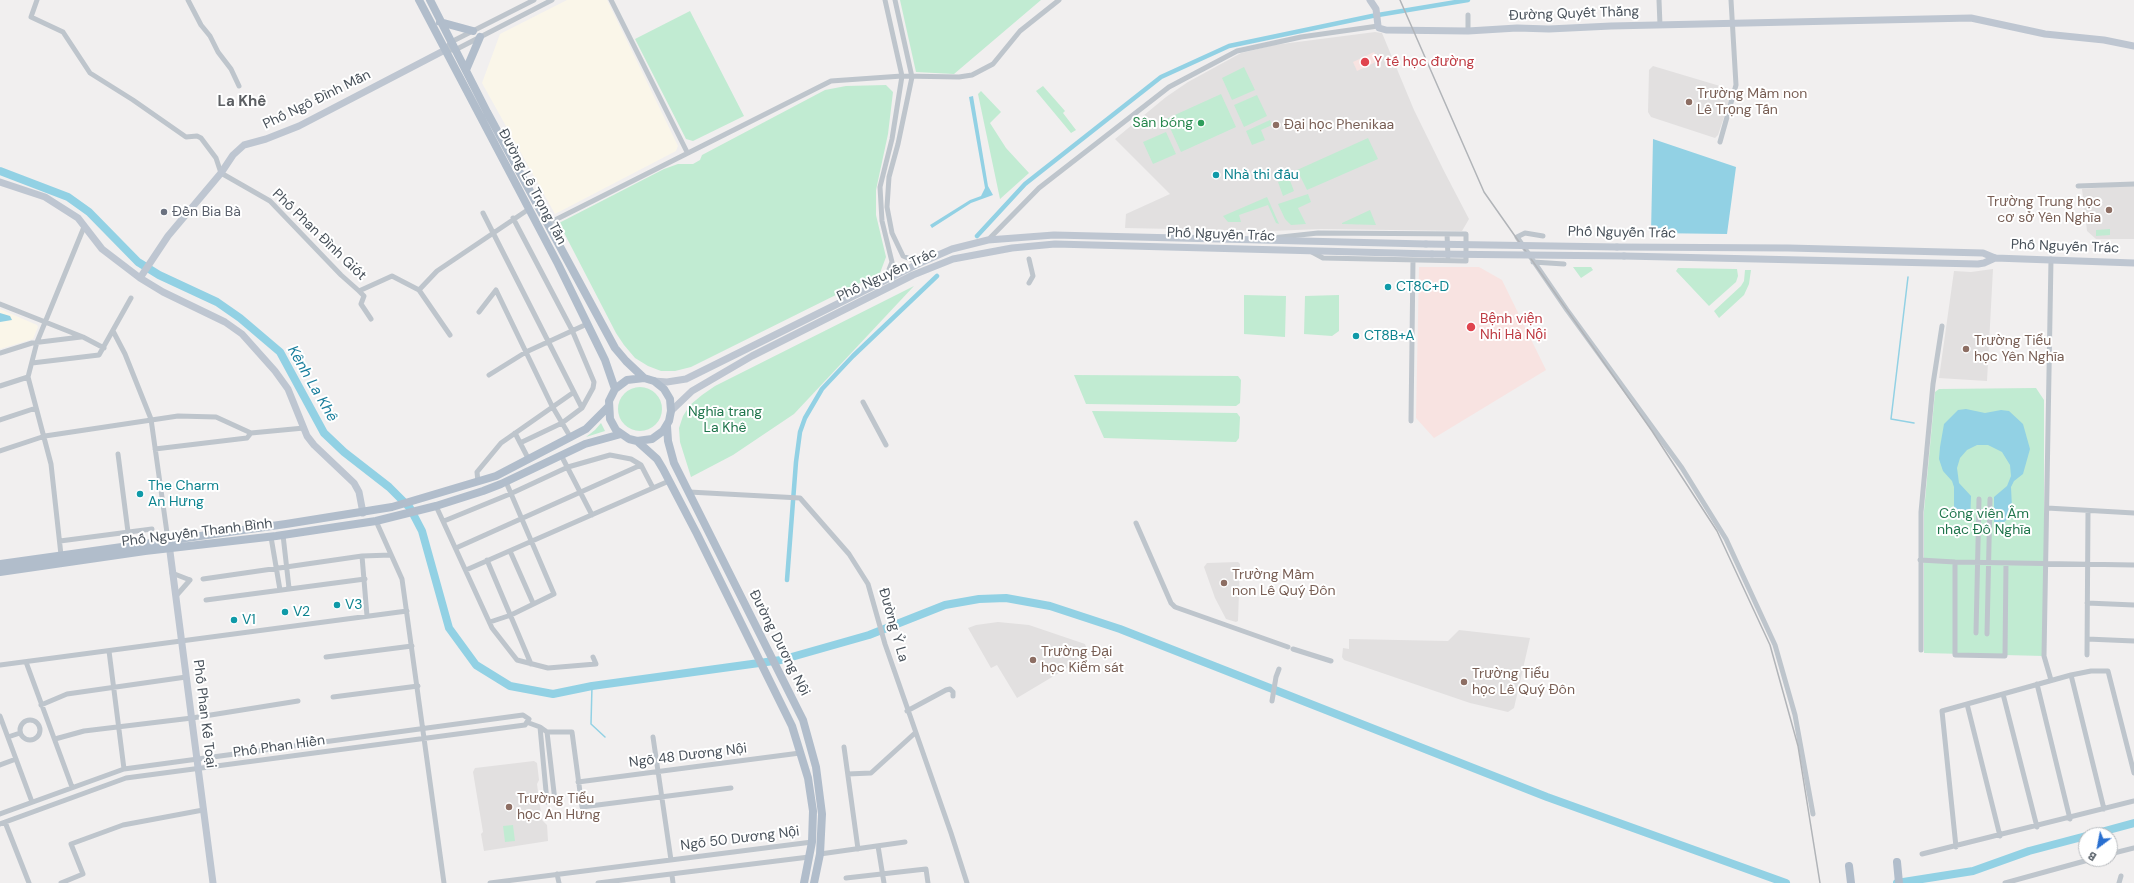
<!DOCTYPE html>
<html>
<head>
<meta charset="utf-8">
<style>
	body { margin:0 }
	#map { position:relative; width:2134px; height:883px; overflow:hidden; background:#f1efef; font-family:"DM Sans",sans-serif }
	canvas { display:block }
	.north { position:absolute; left:2078px; top:827px; width:40px; height:40px; box-sizing:border-box; background:#fff; border:1px solid #b6b9bd; border-radius:50%; rotate:212deg; font-size:11px; font-weight:700; line-height:16px; text-align:center; color:#48515a }
	.north::after { content:''; display:block; margin:auto; width:14px; height:18px; background:#296fd0; clip-path:polygon(50% 0,100% 100%,50% 72%,0 100%) }
</style>
</head>
<body>
<div id="map">
<canvas width="2134" height="883"></canvas>
<div class="north">B</div>
</div>
<script>
const g = document.querySelector('canvas').getContext('2d');
g.lineJoin = 'round';
function fill(path, color) { g.fillStyle = color; g.fill(path, 'evenodd'); }
const shape = rows => new Path2D(rows.map(r => 'M' + r).join(''));
function strokePath(path, color, width, dash) { g.strokeStyle = color; g.lineWidth = width; g.lineCap = dash ? 'butt' : 'round'; g.setLineDash(dash || []); g.stroke(path); }
function label(font, color, halo, rows, align = 'center') {
  g.font = font + ' "DM Sans",sans-serif'; g.lineWidth = 4; g.setLineDash([]); g.textBaseline = 'middle'; g.strokeStyle = halo; g.fillStyle = color; for (const [text, x, y, turn = 0] of rows) {
    g.save(); g.translate(x, y); g.rotate((+turn || 0) * Math.PI / 180); g.textAlign = isNaN(turn) ? turn : align; if (halo) g.strokeText(text, 0, 0); g.fillText(text, 0, 0); g.restore();
  }
}
fill(shape([
	[567,0,607,0,678,146,676,151,555,214,482,83,500,34],
	[0,309,37,325,38,327,33,339,0,349]
]), '#faf6e9');
fill(shape([
	[1375,32,1382,33,1414,110,1444,171,1469,219,1462,231,1321,229,1270,231,1125,228,1126,214,1170,194,1115,139,1166,97,1188,82,1241,53,1274,45],
	[1653,66,1730,89,1732,93,1718,135,1715,138,1651,117,1648,112,1649,70],
	[2134,185,2134,239,2096,239,2087,231,2082,189],
	[1993,269,1987,381,1939,378,1954,271,1971,272],
	[1238,562,1240,564,1238,621,1236,622,1226,619,1215,598,1204,567,1207,563],
	[998,622,1029,625,1085,644,1089,655,1017,698,997,665,991,668,968,628,976,625],
	[1459,630,1530,638,1514,708,1508,712,1470,703,1344,660,1342,657,1343,648,1349,649,1349,639,1448,641],
	[534,761,537,763,539,780,537,784,542,820,547,825,548,841,484,851,481,834,483,832,473,772,475,768]
]), '#e2e0e0');
fill(shape([
	[1374,52,1378,61,1357,71,1353,62],
	[1419,267,1479,267,1502,280,1546,370,1434,438,1416,418]
]), '#f8e3e1');
fill(shape([
	[900,0,1041,0,954,74,916,72],
	[690,11,744,116,693,141,686,139,635,39],
	[1244,67,1255,90,1232,100,1222,78],
	[886,85,893,92,888,134,876,190,876,215,886,257,880,273,691,367,675,371,661,371,648,366,635,358,624,345,616,333,559,223,664,169,678,164,693,164,700,160,702,155,825,90,846,86],
	[1043,86,1065,111,1063,113,1076,130,1071,133,1036,91],
	[981,91,1001,112,990,123,1006,148,1029,173,1000,199,978,94],
	[1221,94,1236,127,1181,152,1166,119],
	[1257,95,1267,116,1244,127,1234,105],
	[1270,120,1272,125,1261,130,1265,140,1252,145,1246,131],
	[1166,132,1176,154,1153,164,1143,142],
	[1368,138,1378,159,1307,190,1297,170],
	[1289,178,1294,191,1283,196,1278,182],
	[1308,194,1311,202,1298,208,1306,224,1291,225,1285,219,1278,204],
	[1267,197,1279,224,1276,223,1268,205,1239,215,1241,222,1228,222,1223,216],
	[1370,210,1376,225,1342,224,1342,223],
	[2110,229,2110,235,2096,236,2096,230],
	[1573,267,1591,267,1593,270,1581,278],
	[1678,268,1737,269,1738,276,1736,282,1709,306,1676,271],
	[1745,270,1751,270,1749,284,1744,295,1719,318,1714,311,1741,286,1744,281],
	[914,286,794,414,733,455,691,477,680,442,679,428,683,416,690,405,702,395,715,386],
	[1244,295,1286,296,1285,337,1244,334],
	[1339,295,1339,331,1332,336,1304,334,1305,296],
	[1074,375,1238,376,1241,380,1240,403,1236,406,1086,404],
	'618 409a22 22 0 1 1 44 0a22 22 0 1 1-44 0Z',
	[2036,388,2044,400,2044,656,1924,653,1924,511,1935,392,1939,389],
	[1092,411,1237,413,1240,417,1239,438,1236,442,1104,438],
	[601,423,605,431,586,437,595,430],
	[513,825,515,841,505,842,503,826]
]), '#c1ebd2');
fill(shape([
	[973,96,988,186,993,195,971,203,932,228,930,225,970,200,981,196,985,188,969,97],
	[1653,139,1736,167,1727,234,1651,233],
	[0,313,10,316,12,320,0,322],
	[1966,409,1985,413,2001,410,2009,411,2023,424,2030,449,2023,474,2014,481,2011,487,2012,508,2010,517,2004,522,1994,522,1994,497,2007,486,2011,476,2010,465,2002,452,1988,445,1977,445,1967,450,1960,458,1957,468,1959,483,1971,496,1970,522,1957,518,1954,510,1954,487,1952,481,1943,471,1939,459,1940,447,1944,424,1958,410]
]), '#92d1e4');
strokePath(shape([
	[1908,277,1891,419,1914,423],
	[592,686,591,724,605,737]
]), '#92d1e4', 1.5);
strokePath(shape([
	[977,236,1025,184,1161,77,1229,46,1372,16,1468,0],
	[787,580,796,462,800,432,805,418,822,389,853,356,937,276]
]), '#92d1e4', 4.5);
strokePath(shape([
	[0,171,68,197,89,212,138,262,159,275,217,302,240,318,280,352,324,433,344,452,389,487,410,508,422,531,449,628,476,665,510,686,553,694,592,686,781,660,869,635,945,605,979,599,1006,598,1050,606,1120,629,1547,797,1786,883],
	[2090,835,2134,823],
	[1897,883,1973,871,2029,851,2086,836]
]), '#92d1e4', 8);
strokePath(shape([
	[37,0,31,17,63,32,90,73,133,100,186,137,197,136,201,138,216,158,221,173,270,201,341,275,359,291,364,296,361,304,371,319],
	[188,0,201,25,210,36,218,52,231,69,239,86],
	[611,0,687,152],
	[895,0,912,77,898,144,889,177,887,207,892,233,903,256,920,263],
	[1659,0,1660,25],
	[1468,15,1468,31],
	[445,50,455,50,552,0],
	[445,50,451,42,534,0],
	[1720,142,1736,85,1731,0],
	[2078,186,2134,184],
	[483,213,582,408],
	[513,218,572,330,594,382,593,388,582,408,562,423,520,443],
	[549,223,831,81,902,76,959,77,972,75,993,64,1020,31,1059,0],
	[1447,234,1448,257],
	[1543,236,1525,233,1517,237,1567,310,1682,468,1726,539,1775,645,1795,715,1813,814],
	[1272,238,1318,233,1466,234,1466,261,1323,258,1310,251],
	[988,240,1039,188,1169,87,1237,51,1301,37,1378,26],
	[1029,259,1033,276,1029,283],
	[1533,262,1564,264],
	[885,280,892,262,882,221,880,187,892,139,902,76,885,0],
	[419,290,437,271,529,209],
	[359,291,392,276,419,290,450,335],
	[0,304,83,337,104,348],
	[479,312,496,290,552,406,571,438],
	[113,331,125,354,151,419,168,540],
	[0,353,32,343,81,337],
	[32,363,99,355,131,298],
	[489,375,526,352,587,324],
	[0,386,28,377],
	[863,402,886,445],
	[0,420,36,408],
	[1411,421,1413,260],
	[515,433,529,460],
	[155,449,247,438,251,433,304,428],
	[0,451,45,436,178,416,216,417,251,433],
	[118,454,128,532],
	[561,455,592,515],
	[478,482,477,472,501,443,574,392],
	[689,492,800,498,849,554,868,584,885,644,951,833,967,883],
	[436,506,492,628,517,660,548,668,596,664,593,657],
	[2047,508,2134,513],
	[376,521,402,579,444,883],
	[444,521,510,494,568,467,610,455,631,459,641,465,653,488],
	[1136,523,1171,603,1175,607,1288,647],
	[283,535,289,588],
	[271,537,280,590],
	[60,541,152,529],
	[456,548,641,465],
	[510,551,533,603],
	[61,555,51,464,28,377,37,342,84,227],
	[362,556,367,616],
	[487,560,531,664],
	[1920,560,1955,562,2134,565],
	[1955,562,1955,655,2005,656,2006,563],
	[466,570,669,481],
	[172,573,190,580],
	[203,579,362,556,391,555],
	[176,596,190,580],
	[206,600,365,579],
	[2087,603,2134,605],
	[490,622,511,615,554,594,506,482],
	[1976,633,1979,499],
	[1987,634,1990,499],
	[2087,639,2134,641],
	[1293,649,1331,661],
	[1921,650,1921,512,1933,384,1942,326],
	[109,651,124,769],
	[2087,655,2088,511],
	[326,657,412,646],
	[26,662,72,787],
	[0,665,407,611],
	[2071,675,2104,809],
	[2051,680,2044,656,2051,259],
	[2037,684,2070,819],
	[2003,694,2037,827],
	[333,697,418,686],
	[1272,701,1276,677,1279,669],
	[1967,704,2000,836],
	[41,705,67,694,186,677],
	[907,711,946,690,950,689,953,692,953,696],
	[0,716,32,802],
	'20 730a10 10 0 1 1 20 0a10 10 0 1 1-20 0Z',
	[529,723,540,727],
	[547,732,555,801,547,802,540,727,547,732,572,732,582,807,731,788],
	[8,737,20,733],
	[653,737,671,860],
	[55,739,84,731,192,718,298,701],
	[844,747,858,849],
	[0,765,16,759],
	[848,774,871,773,915,733],
	[578,782,800,753],
	[0,814,124,769,523,715,529,719,525,725,126,778,0,824],
	[5,822,29,883],
	[878,846,884,883],
	[1956,847,1942,711,2071,675,2091,671,2108,671,2134,773],
	[820,854,905,842],
	[1922,854,2134,801],
	[2110,854,2134,848],
	[557,874,559,883],
	[672,875,673,883],
	[846,878,926,869,928,883],
	[61,883,83,874,71,844,123,825,203,810],
	[490,883,812,842],
	[598,883,809,857],
	[2005,883,2092,859],
	[2119,883,2121,876]
]), '#bec5cc', 5);
strokePath(shape([
	[1370,0,1376,9,1378,26,1379,28,1386,30,1468,31,1517,28,1549,29,1611,26,1971,18,2045,34,2104,40,2134,46],
	[0,182,45,197,78,218,102,249,140,278,163,292,225,322,242,334,275,371,288,389,307,436,314,445,354,483,359,492,363,513],
	[1617,247,1789,248,1983,253,1995,258,2134,263],
	[1624,256,1978,264,1984,263,1995,258],
	[140,278,168,236,221,173,233,155,244,145,266,139,299,126,445,50],
	[654,381,667,382,686,379,920,263,952,249,988,240,1054,235,1426,244],
	[671,411,692,391,752,356,913,275,953,259,1012,248,1055,244,1432,254],
	[169,544,213,883]
]), '#bec6d1', 7);
strokePath(shape([
	[419,0,558,264,605,360,615,389],
	[430,0,487,112,615,348,626,361,644,378],
	[440,22,473,31],
	[466,70,480,37],
	[667,426,668,441,674,463,803,720,816,767,822,814,820,854,814,883],
	[637,441,652,439,663,431,669,421,671,411,670,399,664,389,654,381,644,378,627,380,615,389,609,401,610,419,616,430,629,439,637,441,657,459,663,469,697,534,792,726,808,778,813,811,812,842,804,883],
	[0,564,286,524,392,507,496,476,586,429,608,407],
	[0,572,145,551,276,536,376,521,436,506,483,491,501,484,585,444,621,434],
	[1897,862,1899,883],
	[1849,866,1851,883]
]), '#b1bdcb', 8);
strokePath(shape([
	[1400,0,1484,192,1652,431,1717,531,1770,645,1798,746,1820,883]
]), '#b1b4b8', 1.5);
strokePath(shape([
	[1426,244,1617,247],
	[1432,254,1624,256]
]), '#bec6d1', 7);
for (const [x, y, r, color] of [
	[1365,62,5,"#e0444e"],
	[1689,102,4,"#8d6e63"],
	[1201,123,4,"#2e9e5b"],
	[1276,125,4,"#8d6e63"],
	[1216,175,4,"#0f9aa8"],
	[2109,210,4,"#8d6e63"],
	[164,212,4,"#6b7280"],
	[1388,287,4,"#0f9aa8"],
	[1471,327,5,"#e0444e"],
	[1356,336,4,"#0f9aa8"],
	[1966,349,4,"#8d6e63"],
	[140,494,4,"#0f9aa8"],
	[1224,583,4,"#8d6e63"],
	[337,605,4,"#0f9aa8"],
	[285,612,4,"#0f9aa8"],
	[234,620,4,"#0f9aa8"],
	[1033,660,4,"#8d6e63"],
	[1464,682,4,"#8d6e63"],
	[509,807,4,"#8d6e63"]
]) { const dot = new Path2D(); dot.arc(x, y, r, 0, 2 * Math.PI); g.fillStyle = color; g.fill(dot); strokePath(dot, '#fff', 1.5); }
label('14px', '#48515a', '#fff', [
	["Đường Quyết Thắng",1574,14,-2],
	["Phố Ngô Đình Mẫn",317,100,-26],
	["Đường Lê Trọng Tấn",532,187,62],
	["Phố Nguyễn Trác",1622,233,1],
	["Phố Phan Đình Giót",319,235,44],
	["Phố Nguyễn Trác",1221,235,2],
	["Phố Nguyễn Trác",2065,247,2],
	["Phố Nguyễn Trác",887,275,-25],
	["Phố Nguyễn Thanh Bình",197,533,-7],
	["Đường Ỷ La",893,625,74],
	["Đường Dương Nội",779,643,63],
	["Phố Phan Kế Toại",204,714,83],
	["Phố Phan Hiền",279,747,-8],
	["Ngõ 48 Dương Nội",688,756,-7],
	["Ngõ 50 Dương Nội",740,839,-7]
]);
label('14px', '#be3a42', '#fff', [
	["Y tế học đường",1374,62],
	["Bệnh viện",1480,319],
	["Nhi Hà Nội",1480,335]
], 'left');
label('14px', '#785e54', '#fff', [
	["Trường Mầm non",1697,94],
	["Lê Trọng Tấn",1697,110],
	["Đại học Phenikaa",1284,125],
	["Trường Trung học",2101,202,"right"],
	["cơ sở Yên Nghĩa",2101,218,"right"],
	["Trường Tiểu",1974,341],
	["học Yên Nghĩa",1974,357],
	["Trường Mầm",1232,575],
	["non Lê Quý Đôn",1232,591],
	["Trường Đại",1041,652],
	["học Kiểm sát",1041,668],
	["Trường Tiểu",1472,674],
	["học Lê Quý Đôn",1472,690],
	["Trường Tiểu",517,799],
	["học An Hưng",517,815]
], 'left');
label('14px', '#27864d', '#fff', [
	["Sân bóng",1193,123]
], 'right');
label('14px', '#0d838f', '#fff', [
	["Nhà thi đấu",1224,175],
	["CT8C+D",1396,287],
	["CT8B+A",1364,336],
	["The Charm",148,486],
	["An Hưng",148,502],
	["V3",345,605],
	["V2",293,612],
	["V1",242,620]
], 'left');
label('14px', '#5b616d', '#fff', [
	["Đền Bia Bà",172,212]
], 'left');
label('14px', '#1f754c', '#fff', [
	["Nghĩa trang",725,412],
	["La Khê",725,428],
	["Công viên Âm",1984,514],
	["nhạc Đô Nghĩa",1984,530]
]);
label('bold 15px', '#5c5f63', '#fff', [
	["La Khê",242,102]
]);
label('italic 15px', '#197e9c', '#fff', [
	["Kênh La Khê",312,384,60]
]);
</script>
</body>
</html>
